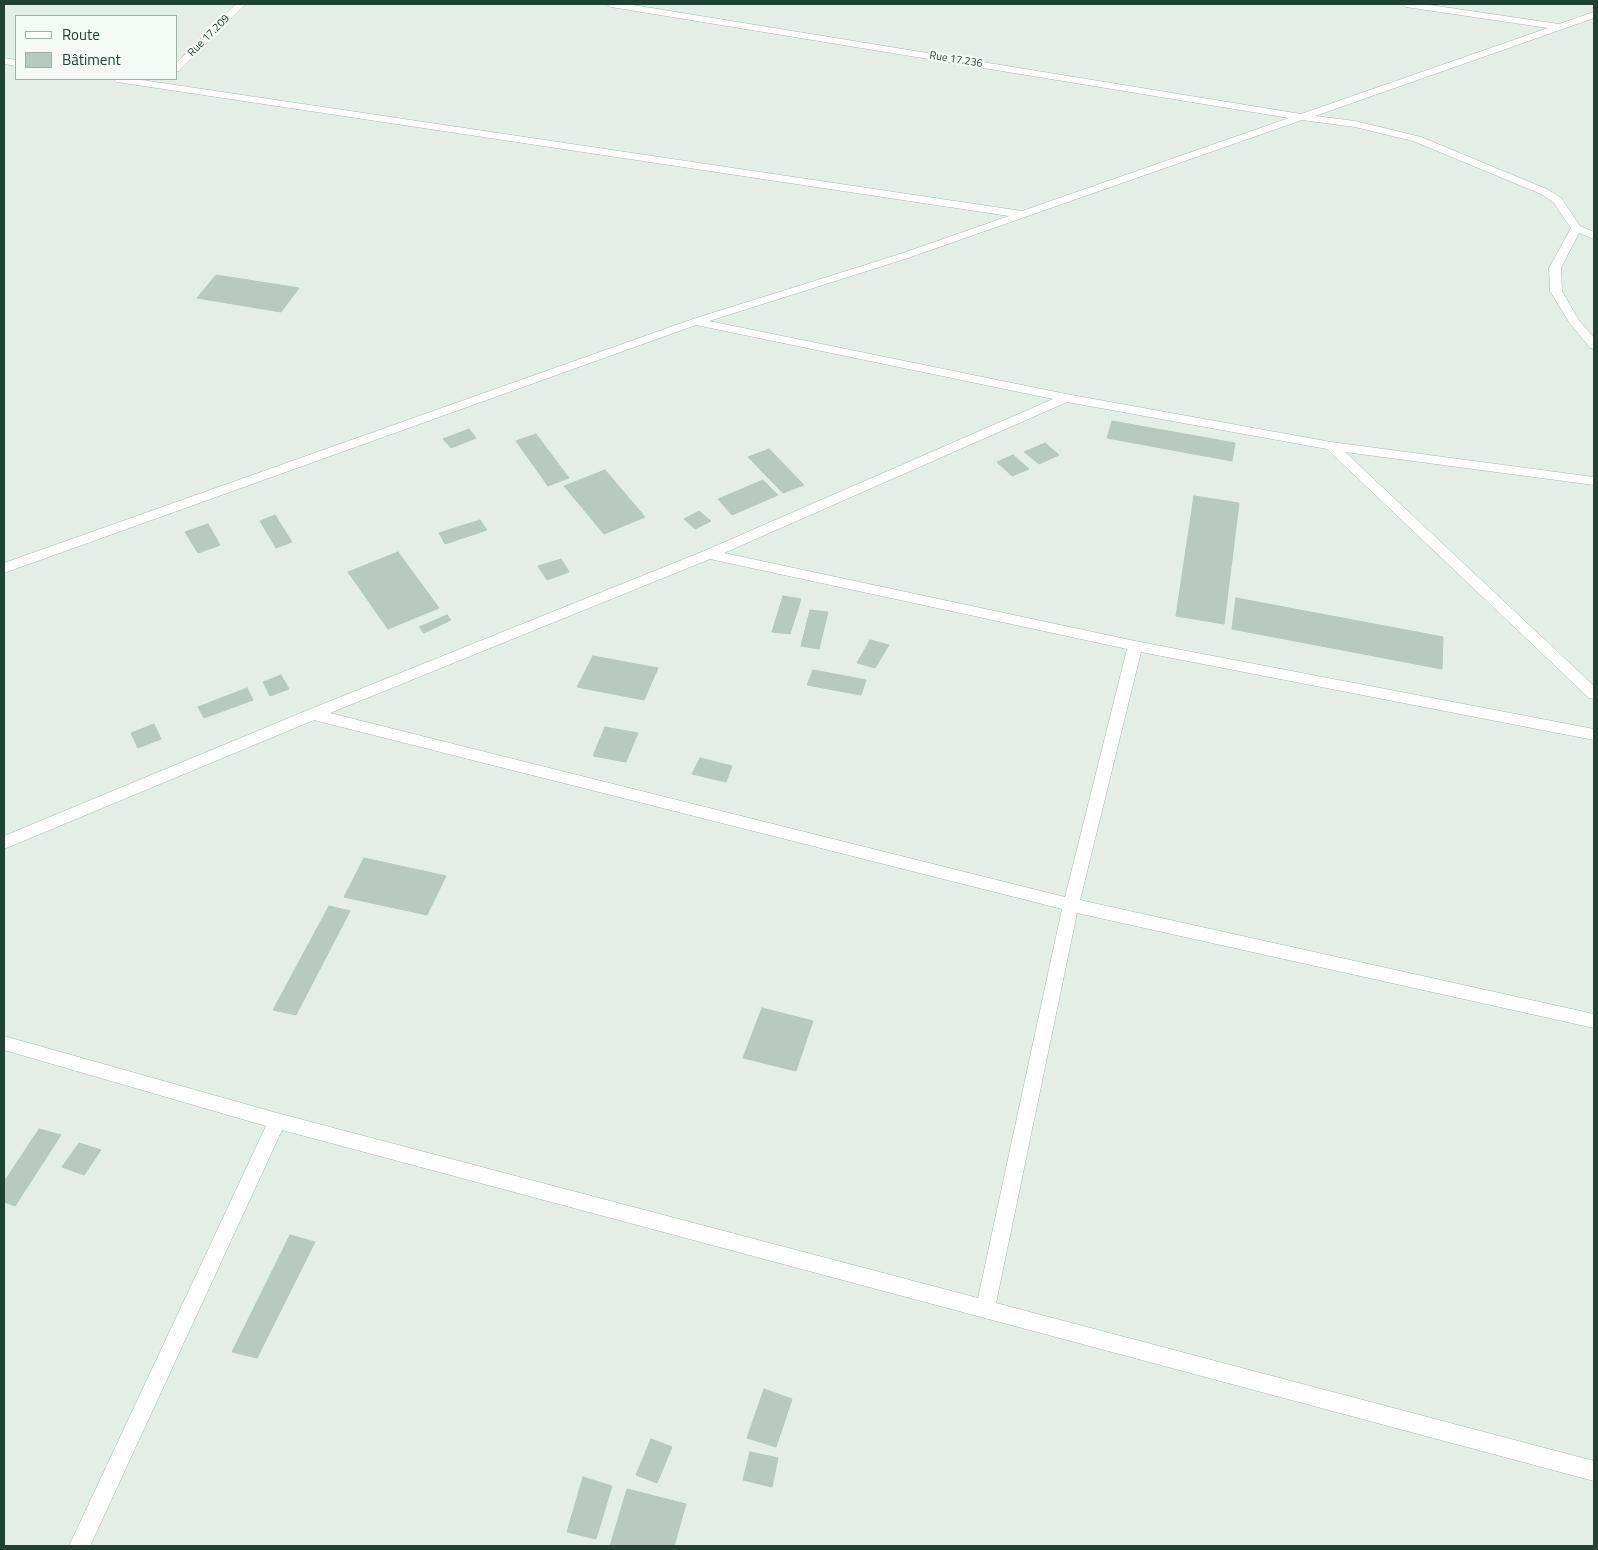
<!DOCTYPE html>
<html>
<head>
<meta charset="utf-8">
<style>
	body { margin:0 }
	#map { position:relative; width:1598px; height:1550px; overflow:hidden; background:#e3eee7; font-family:"Titillium Web",sans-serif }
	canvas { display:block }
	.frame { position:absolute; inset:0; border:5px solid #204234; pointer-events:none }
	.legend { position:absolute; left:15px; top:15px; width:162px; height:65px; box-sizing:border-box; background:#f4faf6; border:1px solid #9fb0a8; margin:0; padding:6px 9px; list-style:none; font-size:15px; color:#204234 }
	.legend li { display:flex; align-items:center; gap:10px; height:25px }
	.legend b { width:25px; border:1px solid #9fb0a8 }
</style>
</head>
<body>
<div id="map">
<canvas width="1598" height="1550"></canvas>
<div class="frame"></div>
<ul class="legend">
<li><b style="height:6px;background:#fff"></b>Route</li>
<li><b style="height:14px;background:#b8cac0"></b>Bâtiment</li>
</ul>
</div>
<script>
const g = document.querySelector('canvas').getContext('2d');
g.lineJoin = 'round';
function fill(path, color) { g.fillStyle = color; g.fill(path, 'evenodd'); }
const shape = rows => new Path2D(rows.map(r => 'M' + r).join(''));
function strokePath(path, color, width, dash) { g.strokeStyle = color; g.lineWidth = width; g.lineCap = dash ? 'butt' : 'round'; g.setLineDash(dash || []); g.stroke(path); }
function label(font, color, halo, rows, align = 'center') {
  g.font = font + ' "Titillium Web",sans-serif'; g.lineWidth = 4.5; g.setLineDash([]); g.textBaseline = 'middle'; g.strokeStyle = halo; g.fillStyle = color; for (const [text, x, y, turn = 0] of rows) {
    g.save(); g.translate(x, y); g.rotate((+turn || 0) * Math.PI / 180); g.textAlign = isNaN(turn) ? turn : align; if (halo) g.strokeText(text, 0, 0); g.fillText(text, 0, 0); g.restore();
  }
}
const building = shape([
	[216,275,299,288,281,312,197,298,216,275],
	[1112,421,1235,443,1232,461,1107,438,1112,421],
	[469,429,476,438,451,448,443,439,469,429],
	[536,434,569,478,548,486,516,441,536,434],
	[1045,443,1059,455,1039,464,1024,452,1045,443],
	[769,449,804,485,783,493,748,457,769,449],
	[1013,455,1029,469,1012,476,997,462,1013,455],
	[605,470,645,517,604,534,564,486,605,470],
	[763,480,778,495,732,515,718,499,763,480],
	[1194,496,1239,503,1224,624,1176,616,1194,496],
	[699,511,711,521,695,529,684,519,699,511],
	[275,515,292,542,276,548,260,521,275,515],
	[480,520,487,530,445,544,439,533,480,520],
	[208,524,220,545,198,553,185,532,208,524],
	[398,552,439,608,388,629,348,572,398,552],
	[561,559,569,572,547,580,538,566,561,559],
	[783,596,801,599,790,634,772,632,783,596],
	[1236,598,1443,637,1442,669,1232,629,1236,598],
	[810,610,828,612,819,649,801,646,810,610],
	[447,615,451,620,424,633,419,627,447,615],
	[870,640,889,645,875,668,857,663,870,640],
	[593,656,658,668,644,700,577,687,593,656],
	[813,670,866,680,861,695,807,685,813,670],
	[281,675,289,689,270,696,263,682,281,675],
	[247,688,253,700,204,718,198,707,247,688],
	[154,724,161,739,138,748,131,733,154,724],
	[605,727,638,733,626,762,593,756,605,727],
	[700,758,732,766,726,782,692,774,700,758],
	[364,858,446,876,427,915,344,897,364,858],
	[329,906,350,911,296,1015,273,1010,329,906],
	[762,1008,813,1021,796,1071,743,1058,762,1008],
	[39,1129,61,1135,15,1206,4,1202,4,1182,39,1129],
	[79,1143,101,1150,84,1175,62,1167,79,1143],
	[290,1235,315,1242,257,1358,232,1352,290,1235],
	[764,1389,792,1399,776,1447,747,1438,764,1389],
	[651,1439,672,1447,657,1483,636,1475,651,1439],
	[750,1452,778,1458,772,1487,743,1480,750,1452],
	[583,1477,612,1486,596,1539,567,1532,583,1477],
	[627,1489,686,1504,674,1546,610,1546,627,1489]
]);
fill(building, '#b8cac0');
strokePath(building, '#b4c9bd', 1);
const minor = shape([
	[236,4,246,4,179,71,176,72,176,63,236,4],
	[606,4,627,4,1301,114,1548,28,1406,7,1402,4,1423,4,1559,24,1594,12,1594,18,1315,116,1355,121,1421,137,1549,190,1561,198,1580,226,1594,232,1594,239,1579,233,1561,268,1562,291,1578,319,1594,338,1594,349,1590,348,1569,322,1550,291,1549,268,1571,228,1553,202,1541,194,1413,141,1355,127,1302,120,905,259,709,321,1066,394,1331,442,1594,477,1594,485,1345,452,1594,686,1594,699,1589,698,1327,449,1067,402,724,553,1135,641,1594,729,1594,740,1141,652,1080,900,1594,1014,1594,1028,1077,913,996,1303,1594,1461,1594,1481,282,1130,90,1546,69,1546,266,1126,4,1050,4,1036,277,1113,978,1298,1062,909,314,720,4,849,4,836,308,710,704,551,1053,399,696,325,4,573,4,563,693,319,897,255,1009,216,117,82,112,79,135,79,1022,211,1289,118,611,7,606,4],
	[710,559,1127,649,1065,897,330,713,710,559],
	[4,58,16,60,16,66,4,64,4,58]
]);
strokePath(minor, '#a5b7ae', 1);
fill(minor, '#fff');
label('11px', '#204234', '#f4faf6', [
	["Rue 17.209",209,36,-45],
	["Rue 17.236",956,60,9]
]);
</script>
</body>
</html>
